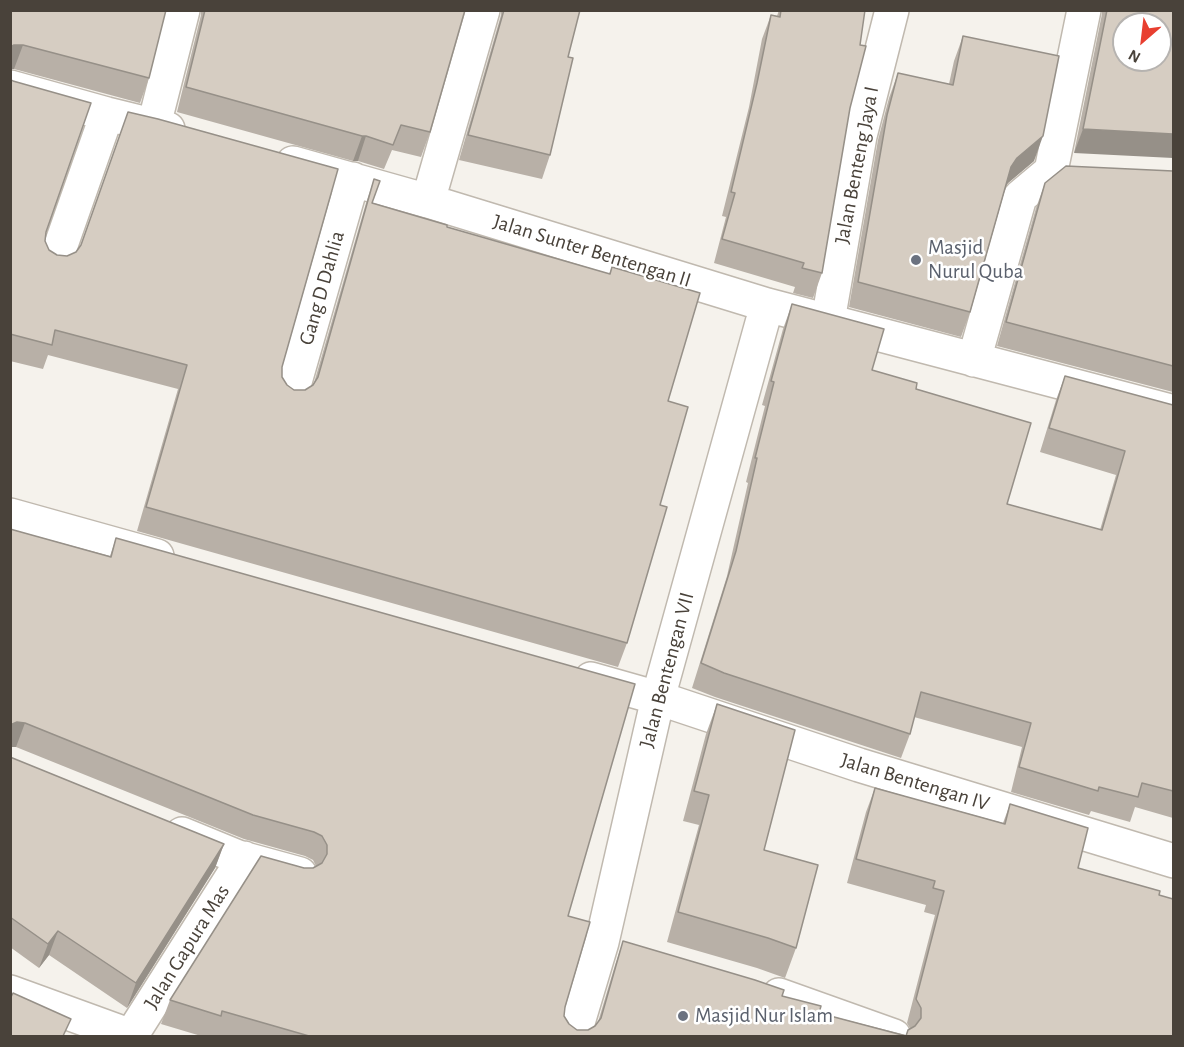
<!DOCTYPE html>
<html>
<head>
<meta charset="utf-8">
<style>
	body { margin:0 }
	#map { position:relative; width:1184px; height:1047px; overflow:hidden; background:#f5f2ec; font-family:"Alegreya Sans",sans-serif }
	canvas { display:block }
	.frame { position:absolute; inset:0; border:12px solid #49423a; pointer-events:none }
	.north { position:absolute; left:1112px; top:12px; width:60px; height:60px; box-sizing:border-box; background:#fff; border:2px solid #b6b3b0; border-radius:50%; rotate:208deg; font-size:16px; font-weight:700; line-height:24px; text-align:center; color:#49423a }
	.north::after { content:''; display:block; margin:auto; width:21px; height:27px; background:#e83f30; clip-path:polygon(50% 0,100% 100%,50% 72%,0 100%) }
</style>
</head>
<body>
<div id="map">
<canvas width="1184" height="1047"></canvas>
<div class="frame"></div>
<div class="north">N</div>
</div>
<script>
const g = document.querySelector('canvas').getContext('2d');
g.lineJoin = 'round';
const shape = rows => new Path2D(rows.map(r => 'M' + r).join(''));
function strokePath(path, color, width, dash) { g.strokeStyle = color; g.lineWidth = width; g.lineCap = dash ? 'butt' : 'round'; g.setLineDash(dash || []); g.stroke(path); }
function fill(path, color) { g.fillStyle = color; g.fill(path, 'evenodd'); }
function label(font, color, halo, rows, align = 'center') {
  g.font = font + ' "Alegreya Sans",sans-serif'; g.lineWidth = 5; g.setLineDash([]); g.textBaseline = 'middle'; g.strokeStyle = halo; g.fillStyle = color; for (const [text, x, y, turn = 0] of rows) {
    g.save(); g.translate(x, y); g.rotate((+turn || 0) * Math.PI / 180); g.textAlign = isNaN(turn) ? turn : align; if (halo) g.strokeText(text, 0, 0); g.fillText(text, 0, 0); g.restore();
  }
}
const minor = shape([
	[10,87,107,114,168,129],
	[154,125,183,10],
	[293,163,428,201,767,305,1174,412],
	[428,201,483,10],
	[55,262,107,114],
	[828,321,860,136,892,10],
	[974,360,1020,197,1051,171,1084,10],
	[291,396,353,179],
	[10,515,157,556],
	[591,679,658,698,859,765,1174,861],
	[182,834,238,857,300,874],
	[10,992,131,1036],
	[779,995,894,1036],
	[131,1036,244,858],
	[574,1036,602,942,658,698,767,305]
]);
strokePath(minor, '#c0b9af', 36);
strokePath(minor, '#fff', 33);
fill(shape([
	[10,10,149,78,140,103,14,69,10,69],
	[201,10,465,10,430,132,421,157,392,150,384,169,358,161,353,161,177,112,201,15],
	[501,10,580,10,568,57,550,155,542,179,459,160,501,15],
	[779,10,865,10,850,108,822,273,813,298,793,293,795,287,714,263,726,217,722,216,749,107,762,39,771,15,777,16],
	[1102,10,1173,10,1074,153,1102,14],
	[963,36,1034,161,1008,183,1006,186,970,312,961,337,849,307,878,140,889,98,898,73,949,84,954,61],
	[10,79,46,232,45,241,49,250,57,255,282,367,282,377,287,385,294,390,305,390,313,385,314,383,366,203,374,179,372,203,447,227,609,274,612,267,668,401,660,505,627,643,618,667,137,531,178,389,48,355,43,369,10,361],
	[1173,171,1173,392,997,346,1036,208,1045,183],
	[792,304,872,370,916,389,1007,504,1100,530,1116,475,1040,452,1056,400,1065,376,1173,405,1173,818,1135,807,1130,822,1091,811,1089,815,1011,792,1022,747,914,717,910,734,901,758,715,697,692,688,727,576,748,483,746,482,765,406,762,405,783,329],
	[10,529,110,556,116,538,568,916,564,1016,569,1024,577,1030,588,1030,595,1026,598,1022,615,965,623,941,782,996,819,1013,906,1035,908,1030,910,1028,907,1023,935,915,924,912,926,905,847,883,866,812,875,788,1003,823,1010,804,1078,868,1159,895,1173,1036,201,1036,161,1024,170,1000,304,868,313,868,316,866,313,860,305,856,244,839,16,747,10,747],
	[717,704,796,948,785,978,757,968,667,942,699,825,683,821,706,734],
	[10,757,224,844,215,868,127,1008,49,955,39,968,10,947]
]), '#b8b0a7');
fill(shape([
	[14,45,23,45,14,69,10,69,10,47],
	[1083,129,1173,134,1173,158,1074,153],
	[362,136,366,136,358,161,353,161],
	[1043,136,1034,161,1008,183,1002,192,1011,167,1017,158],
	[17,722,25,723,16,747,10,747,10,725],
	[224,844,215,868,127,1008,136,983],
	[58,931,49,955,39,968,48,944]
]), '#969088');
const building = shape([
	[10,10,166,10,149,78,23,45,14,45,10,47,10,10],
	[205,10,319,11,465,10,430,132,401,125,393,145,366,136,362,136,186,87,205,10],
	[504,10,580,10,568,57,573,58,550,155,468,135,504,10],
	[781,10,865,10,860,45,866,46,850,108,822,273,802,268,804,263,722,239,735,193,731,192,757,83,771,15,780,17,781,10],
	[1107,10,1173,10,1173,134,1083,129,1107,10],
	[1124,24,1160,24,1160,60,1124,60,1124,24],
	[963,36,1059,56,1043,136,1017,158,1011,167,970,312,858,282,887,115,898,73,953,85,963,36],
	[10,79,13,81,91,103,46,232,45,241,49,250,57,255,67,256,76,252,81,245,128,112,158,119,338,169,282,367,282,377,287,385,294,390,305,390,313,385,318,377,374,179,380,181,372,203,447,225,447,227,610,274,612,267,700,293,668,401,688,407,660,505,667,507,627,643,146,507,187,365,55,330,52,345,10,334,10,79],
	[1066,166,1173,171,1173,366,1006,322,1045,183,1066,166],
	[792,304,884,329,872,370,917,383,916,389,1031,423,1007,504,1102,530,1125,451,1049,428,1065,376,1173,405,1173,791,1142,783,1138,797,1099,787,1098,791,1019,767,1031,723,921,692,910,734,724,673,701,663,736,551,757,458,755,458,774,382,771,381,792,304],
	[10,529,111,557,116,538,635,684,568,916,590,922,565,1007,564,1016,569,1024,577,1030,588,1030,595,1026,601,1018,623,941,755,980,784,990,782,996,821,1006,819,1013,906,1036,908,1030,915,1026,921,1018,921,1008,916,999,944,891,933,888,935,881,856,859,875,788,1005,824,1010,804,1088,828,1078,868,1160,891,1159,895,1173,899,1173,1036,309,1036,222,1011,221,1016,170,1000,261,856,304,868,313,868,322,863,327,854,327,845,322,836,314,832,253,815,25,723,17,722,10,725,10,529],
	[717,704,795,730,764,850,818,865,796,948,768,938,678,912,709,795,694,791,717,704],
	[10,757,224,844,136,983,58,931,48,944,10,917,10,757],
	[13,993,71,1019,63,1036,10,1036,10,999,13,993]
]);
fill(building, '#d6cdc2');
strokePath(building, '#969088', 1.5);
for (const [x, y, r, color] of [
	[916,260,6,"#6b7280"],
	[683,1016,6,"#6b7280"]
]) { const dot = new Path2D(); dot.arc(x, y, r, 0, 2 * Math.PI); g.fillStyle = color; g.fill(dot); strokePath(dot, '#fff', 2); }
label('21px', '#49423a', '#fff', [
	["Jalan Benteng Jaya I",857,165,-79],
	["Jalan Sunter Bentengan II",592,251,17],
	["Gang D Dahlia",322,288,-74],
	["Jalan Bentengan VII",667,670,-75],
	["Jalan Bentengan IV",915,782,17],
	["Jalan Gapura Mas",187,947,-58]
]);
label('21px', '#5b616d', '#fff', [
	["Masjid",928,248],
	["Nurul Quba",928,272],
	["Masjid Nur Islam",695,1016]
], 'left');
</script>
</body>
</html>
